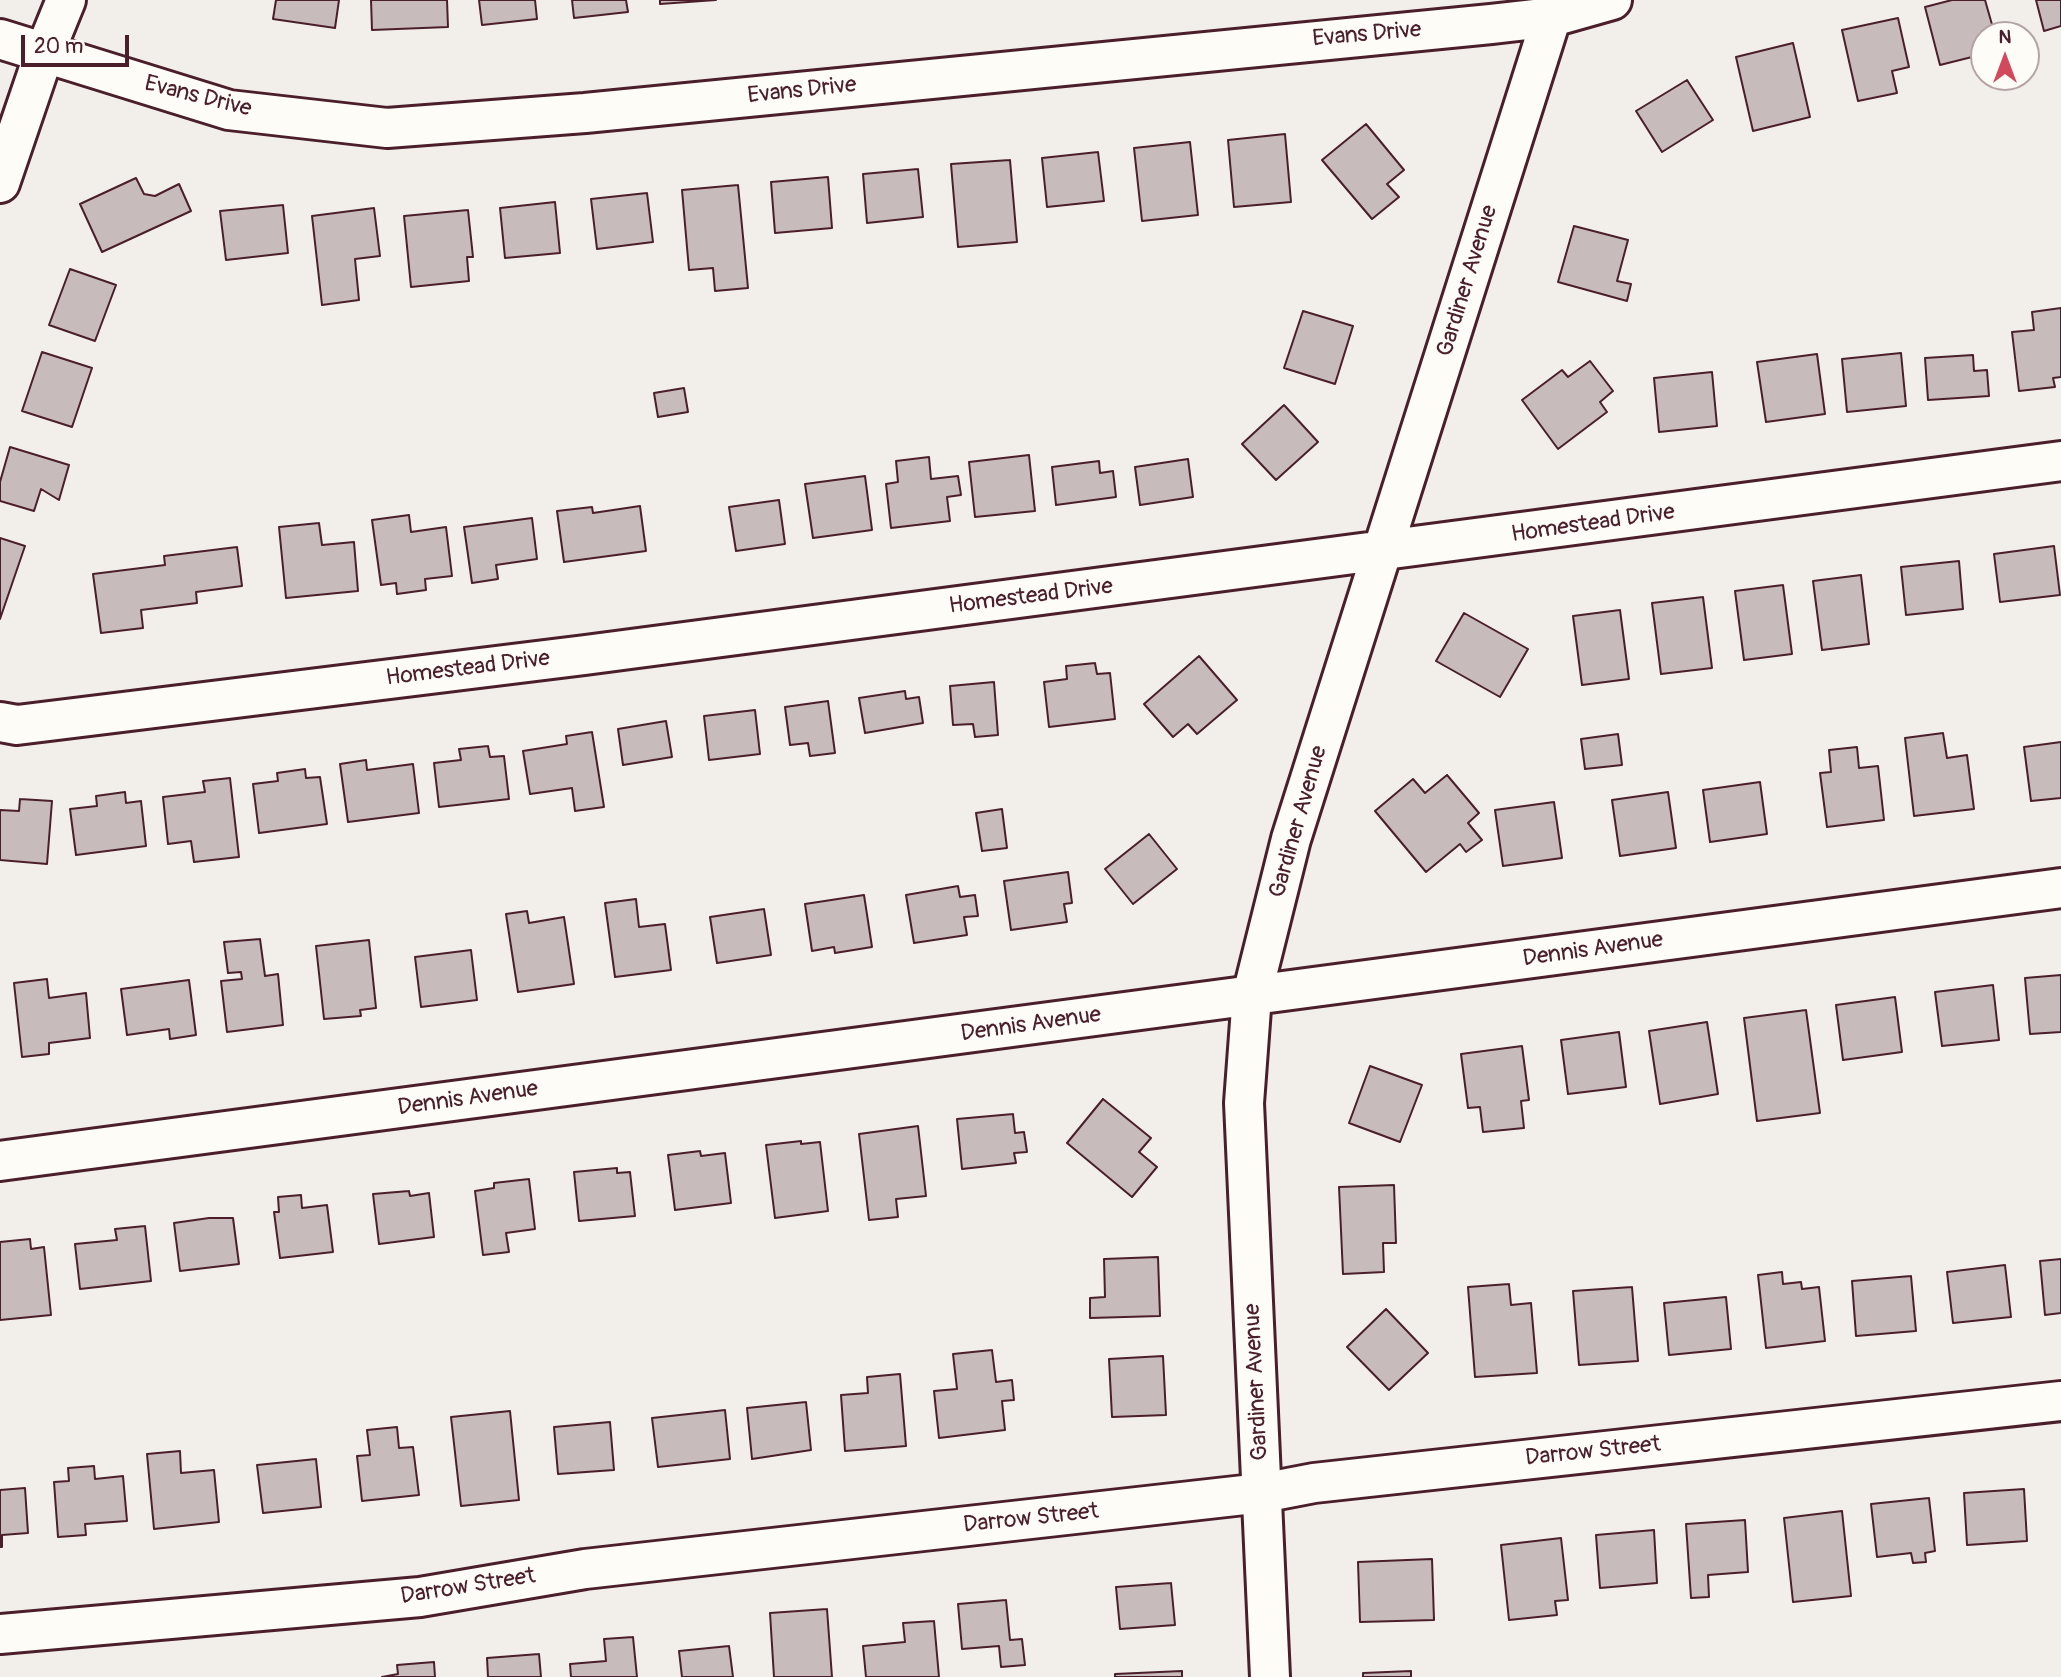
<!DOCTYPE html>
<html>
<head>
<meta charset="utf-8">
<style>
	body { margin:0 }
	#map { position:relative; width:2061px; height:1677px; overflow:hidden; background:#f2efeb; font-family:Pangolin,sans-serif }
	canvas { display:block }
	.north { position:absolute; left:1970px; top:21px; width:70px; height:70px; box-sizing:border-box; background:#fdfcf7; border:2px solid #b5a4a5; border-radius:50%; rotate:0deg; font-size:19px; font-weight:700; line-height:28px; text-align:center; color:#4a1f2b }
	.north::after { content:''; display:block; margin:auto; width:24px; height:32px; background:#d1495b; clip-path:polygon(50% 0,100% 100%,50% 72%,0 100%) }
	.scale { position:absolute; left:21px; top:35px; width:108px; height:32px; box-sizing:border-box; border:4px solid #4a1f2b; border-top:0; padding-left:9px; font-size:21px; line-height:24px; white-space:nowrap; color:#4a1f2b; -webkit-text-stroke:5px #fdfcf7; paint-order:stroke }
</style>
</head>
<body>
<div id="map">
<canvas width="2061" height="1677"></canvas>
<div class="north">N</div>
<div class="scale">20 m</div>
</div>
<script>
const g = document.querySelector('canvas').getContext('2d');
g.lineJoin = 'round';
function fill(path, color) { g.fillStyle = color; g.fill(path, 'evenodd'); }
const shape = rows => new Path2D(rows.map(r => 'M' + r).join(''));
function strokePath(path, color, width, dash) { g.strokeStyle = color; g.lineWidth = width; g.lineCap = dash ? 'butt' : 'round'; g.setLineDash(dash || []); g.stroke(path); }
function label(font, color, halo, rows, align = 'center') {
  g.font = font + ' Pangolin,sans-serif'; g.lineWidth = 5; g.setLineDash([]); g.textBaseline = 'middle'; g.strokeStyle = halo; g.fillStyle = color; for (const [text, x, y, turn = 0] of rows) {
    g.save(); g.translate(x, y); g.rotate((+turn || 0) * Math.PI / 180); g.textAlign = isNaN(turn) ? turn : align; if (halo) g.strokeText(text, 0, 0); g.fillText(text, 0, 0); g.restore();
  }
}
const building = shape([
	[276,0,339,0,335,28,273,19,276,0],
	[371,0,447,0,448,27,372,30,371,0],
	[479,0,535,0,537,19,482,25,479,0],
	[572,0,626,0,628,12,574,18,572,0],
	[660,0,716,0,660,4,660,0],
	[1952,0,1985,0,1995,35,1984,35,1984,54,1940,65,1925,7,1952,0],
	[2036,0,2061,0,2061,26,2044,31,2036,0],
	[1898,18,1909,67,1892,71,1897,93,1858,101,1842,30,1898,18],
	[1793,43,1810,117,1753,131,1736,57,1793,43],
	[1687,80,1713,120,1662,152,1636,111,1687,80],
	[1366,124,1404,170,1387,184,1399,197,1372,219,1322,160,1366,124],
	[1285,134,1291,202,1234,207,1228,140,1285,134],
	[1190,142,1198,215,1142,221,1134,148,1190,142],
	[1098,152,1104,201,1047,207,1042,158,1098,152],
	[1010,160,1017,242,958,247,951,164,1010,160],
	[918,169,923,217,867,223,863,174,918,169],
	[828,177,832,228,775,233,771,182,828,177],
	[136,178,144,194,155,196,179,184,191,211,102,252,80,204,136,178],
	[738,185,748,288,715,291,713,268,689,270,682,190,738,185],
	[647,193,653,242,597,249,591,199,647,193],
	[555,202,560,253,505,258,500,208,555,202],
	[283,205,288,253,226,260,220,211,283,205],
	[374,208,380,256,355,259,359,300,322,305,312,216,374,208],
	[468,210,473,257,467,257,469,281,411,287,404,216,468,210],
	[1574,226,1628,240,1617,281,1631,284,1627,301,1558,282,1574,226],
	[70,269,116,285,95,341,49,325,70,269],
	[2061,308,2061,377,2053,378,2055,387,2019,391,2012,332,2034,330,2032,312,2061,308],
	[1303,311,1353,326,1335,384,1284,368,1303,311],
	[42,352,92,368,72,427,22,411,42,352],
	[1901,353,1906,406,1847,412,1842,359,1901,353],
	[1817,354,1825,414,1766,422,1757,362,1817,354],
	[1973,355,1974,371,1987,370,1989,396,1928,400,1925,358,1973,355],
	[1590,361,1613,391,1600,402,1607,412,1558,449,1522,400,1562,370,1568,377,1590,361],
	[1712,372,1717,426,1659,432,1654,378,1712,372],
	[684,388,688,412,658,417,654,393,684,388],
	[1284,405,1318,442,1276,480,1242,444,1284,405],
	[10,447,69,465,59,500,41,489,34,511,0,501,0,482,10,447],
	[1029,455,1035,511,975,517,969,462,1029,455],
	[929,457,931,479,958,476,961,495,947,497,950,521,891,528,886,484,898,482,896,461,929,457],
	[1188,459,1193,497,1140,505,1135,467,1188,459],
	[1099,461,1100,473,1113,471,1116,497,1056,505,1052,467,1099,461],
	[865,476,872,530,813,538,805,484,865,476],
	[779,500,785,544,736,551,729,507,779,500],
	[640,506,646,551,564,562,557,511,592,507,593,513,640,506],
	[409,515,411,532,446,527,452,576,425,579,426,590,397,594,396,583,381,585,372,520,409,515],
	[532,518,537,559,496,565,498,579,472,583,464,527,532,518],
	[319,523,322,545,354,542,358,591,286,598,279,527,319,523],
	[0,538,25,546,0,619,0,538],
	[2054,546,2060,595,2000,602,1994,554,2054,546],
	[237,547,242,586,196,592,197,603,141,610,143,628,101,633,93,574,165,565,164,556,237,547],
	[1959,561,1963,609,1906,615,1901,567,1959,561],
	[1861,575,1869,644,1822,650,1813,581,1861,575],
	[1783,585,1792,654,1744,660,1735,591,1783,585],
	[1703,597,1712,668,1661,674,1652,603,1703,597],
	[1620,610,1629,679,1582,685,1573,616,1620,610],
	[1464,613,1528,649,1500,697,1436,661,1464,613],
	[1199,656,1237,700,1197,734,1188,724,1173,737,1144,704,1199,656],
	[1095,663,1097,674,1110,673,1115,719,1049,727,1044,682,1067,679,1066,666,1095,663],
	[994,682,998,735,975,737,973,724,953,725,950,686,994,682],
	[905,691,906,699,919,697,923,723,865,733,859,698,905,691],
	[828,701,835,753,810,756,808,743,790,745,785,707,828,701],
	[755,710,760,754,709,760,704,716,755,710],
	[666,721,672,757,623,765,618,729,666,721],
	[592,732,604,807,575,811,572,788,530,794,523,751,567,744,566,736,592,732],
	[1943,733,1947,758,1967,755,1974,809,1914,816,1905,738,1943,733],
	[1618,734,1622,765,1585,769,1581,739,1618,734],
	[2061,742,2061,798,2031,801,2024,747,2061,742],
	[488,746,490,757,504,756,509,799,439,807,434,763,461,760,459,749,488,746],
	[1857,747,1859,768,1878,766,1884,820,1827,827,1820,773,1831,772,1829,750,1857,747],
	[366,760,367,770,413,764,419,813,348,822,340,764,366,760],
	[305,769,306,778,320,777,327,824,259,833,253,784,278,781,277,773,305,769],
	[1447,775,1479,813,1468,823,1482,840,1466,852,1460,844,1426,872,1375,811,1413,779,1425,793,1447,775],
	[230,778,239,857,194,862,191,841,168,844,163,797,205,792,203,781,230,778],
	[1760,782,1767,834,1710,842,1703,790,1760,782],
	[125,792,126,803,141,801,146,846,76,855,70,809,97,806,96,796,125,792],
	[1668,792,1676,848,1620,856,1612,800,1668,792],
	[20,799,52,801,47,864,0,860,0,810,19,811,20,799],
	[1554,802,1562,858,1503,866,1495,810,1554,802],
	[1002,809,1007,848,982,851,976,813,1002,809],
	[1149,834,1177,869,1133,904,1105,869,1149,834],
	[1068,872,1072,903,1064,904,1067,922,1011,930,1004,881,1068,872],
	[958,886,960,897,975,895,978,916,964,917,967,935,914,943,906,895,958,886],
	[864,895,872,947,835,953,834,947,812,951,805,904,864,895],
	[636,899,639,927,665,924,671,970,615,977,605,903,636,899],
	[764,909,771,955,717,963,710,917,764,909],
	[527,911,529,923,564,917,574,984,518,992,506,914,527,911],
	[260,939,265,976,278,974,283,1025,227,1032,221,981,242,979,241,972,228,973,224,942,260,939],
	[369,940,376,1008,360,1010,361,1016,324,1019,316,946,369,940],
	[471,950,477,1000,421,1007,415,957,471,950],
	[2061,975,2061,1032,2030,1034,2025,978,2061,975],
	[47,979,49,998,86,993,90,1038,49,1043,49,1054,22,1057,14,983,47,979],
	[189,980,196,1035,170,1039,169,1029,127,1035,121,989,189,980],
	[1993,985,1999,1040,1942,1046,1935,992,1993,985],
	[1895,997,1902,1052,1843,1060,1836,1005,1895,997],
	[1806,1010,1820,1113,1757,1121,1744,1018,1806,1010],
	[1707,1022,1718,1094,1660,1104,1649,1031,1707,1022],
	[1619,1032,1626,1087,1568,1094,1561,1040,1619,1032],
	[1522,1046,1529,1100,1521,1101,1524,1128,1483,1132,1480,1107,1468,1108,1461,1054,1522,1046],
	[1370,1066,1422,1085,1400,1142,1349,1123,1370,1066],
	[1103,1099,1151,1138,1139,1152,1157,1167,1132,1197,1067,1143,1103,1099],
	[1013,1114,1015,1133,1024,1132,1027,1152,1014,1153,1016,1163,962,1169,957,1119,1013,1114],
	[918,1126,926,1196,896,1199,898,1217,869,1220,859,1134,918,1126],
	[801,1141,801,1144,820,1142,828,1211,775,1218,766,1145,801,1141],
	[700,1151,701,1156,725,1153,731,1203,675,1210,668,1155,700,1151],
	[617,1168,617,1173,630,1172,635,1216,579,1221,574,1172,617,1168],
	[529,1179,535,1229,506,1233,509,1252,483,1255,475,1191,494,1188,494,1183,529,1179],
	[1394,1185,1396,1243,1383,1243,1384,1272,1343,1274,1339,1187,1394,1185],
	[409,1191,410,1196,429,1193,434,1237,379,1244,373,1194,409,1191],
	[301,1195,302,1208,327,1205,333,1252,280,1258,274,1212,279,1212,278,1197,301,1195],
	[209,1218,233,1218,239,1264,180,1271,174,1223,209,1218],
	[145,1226,151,1281,80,1289,75,1244,117,1240,115,1229,145,1226],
	[30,1239,31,1249,44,1247,51,1315,0,1320,0,1242,30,1239],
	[1158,1257,1160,1316,1090,1318,1090,1298,1105,1297,1104,1259,1158,1257],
	[2061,1259,2061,1313,2045,1315,2040,1261,2061,1259],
	[2005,1265,2011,1317,1953,1323,1947,1272,2005,1265],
	[1782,1272,1783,1284,1801,1282,1802,1289,1819,1287,1825,1341,1766,1348,1758,1275,1782,1272],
	[1911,1276,1916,1331,1856,1336,1852,1281,1911,1276],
	[1509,1284,1511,1305,1531,1303,1537,1373,1475,1377,1468,1287,1509,1284],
	[1632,1287,1638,1361,1579,1365,1573,1291,1632,1287],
	[1726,1297,1731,1349,1669,1355,1664,1303,1726,1297],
	[1386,1309,1428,1353,1389,1390,1347,1347,1386,1309],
	[992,1350,996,1382,1012,1380,1014,1400,1002,1401,1005,1430,939,1438,934,1391,957,1389,953,1354,992,1350],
	[1163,1356,1166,1415,1112,1417,1109,1359,1163,1356],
	[900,1374,906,1446,845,1451,841,1395,868,1393,867,1377,900,1374],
	[806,1402,811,1450,752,1459,747,1408,806,1402],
	[725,1410,730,1459,658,1467,652,1418,725,1410],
	[510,1411,519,1500,461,1506,451,1417,510,1411],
	[610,1422,614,1470,558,1474,554,1427,610,1422],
	[397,1427,399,1448,413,1447,419,1495,362,1501,357,1456,370,1455,367,1430,397,1427],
	[180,1451,181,1473,214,1470,219,1522,154,1529,147,1454,180,1451],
	[316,1459,321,1507,263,1513,257,1465,316,1459],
	[94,1466,95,1479,123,1476,127,1521,85,1524,86,1535,58,1537,54,1482,69,1481,68,1468,94,1466],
	[25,1488,28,1533,2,1535,2,1547,0,1547,0,1490,25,1488],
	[2024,1489,2027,1541,1967,1545,1964,1493,2024,1489],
	[1929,1498,1935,1551,1925,1553,1926,1562,1913,1563,1911,1553,1877,1557,1871,1504,1929,1498],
	[1842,1511,1851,1596,1793,1602,1784,1518,1842,1511],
	[1745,1520,1748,1572,1708,1575,1709,1597,1691,1598,1686,1524,1745,1520],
	[1654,1530,1657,1583,1600,1588,1596,1535,1654,1530],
	[1561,1538,1568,1600,1555,1601,1557,1615,1509,1620,1501,1545,1561,1538],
	[1432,1559,1434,1620,1360,1622,1358,1562,1432,1559],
	[1171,1583,1175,1625,1120,1629,1116,1587,1171,1583],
	[1006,1600,1010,1640,1022,1639,1025,1665,1001,1667,999,1646,962,1649,958,1604,1006,1600],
	[827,1609,832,1677,774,1677,770,1613,827,1609],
	[934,1621,939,1677,866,1677,863,1646,905,1642,903,1623,934,1621],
	[633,1637,637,1677,571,1677,570,1664,606,1661,604,1639,633,1637],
	[729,1646,733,1677,682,1677,679,1651,729,1646],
	[539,1654,541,1677,488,1677,487,1658,539,1654],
	[434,1662,435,1677,382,1677,398,1674,397,1665,434,1662],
	[1182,1671,1182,1677,1115,1677,1115,1674,1182,1671],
	[1411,1671,1411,1677,1363,1677,1363,1673,1411,1671]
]);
fill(building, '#c8bbbb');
strokePath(building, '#4a1f2b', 2);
const street = shape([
	[0,39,229,110,387,128,585,113,1491,24,1552,17,1612,0],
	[0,183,44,54,66,0],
	[0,722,17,725,585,655,2061,461],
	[1252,995,1291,839,1557,0],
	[0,1634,420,1597,585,1569,1262,1493,1314,1483,2061,1401]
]);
const secondary = shape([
	[1252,995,1244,1103,1270,1677],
	[0,1161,2061,888]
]);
strokePath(street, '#4a1f2b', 44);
strokePath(secondary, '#4a1f2b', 44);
strokePath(street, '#fdfcf7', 38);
strokePath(secondary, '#fdfcf7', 38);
label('23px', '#4a1f2b', '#fdfcf7', [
	["Evans Drive",1367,35,-5],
	["Evans Drive",802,91,-6],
	["Evans Drive",198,97,14],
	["Gardiner Avenue",1468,281,-73],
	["Homestead Drive",1593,524,-8],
	["Homestead Drive",1031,597,-7],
	["Homestead Drive",468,669,-7],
	["Gardiner Avenue",1299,822,-74],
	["Dennis Avenue",1593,950,-8],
	["Dennis Avenue",1031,1025,-8],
	["Dennis Avenue",468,1099,-8],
	["Gardiner Avenue",1257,1382,-93],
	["Darrow Street",1593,1452,-6],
	["Darrow Street",1031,1519,-6],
	["Darrow Street",468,1587,-9]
]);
</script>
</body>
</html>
